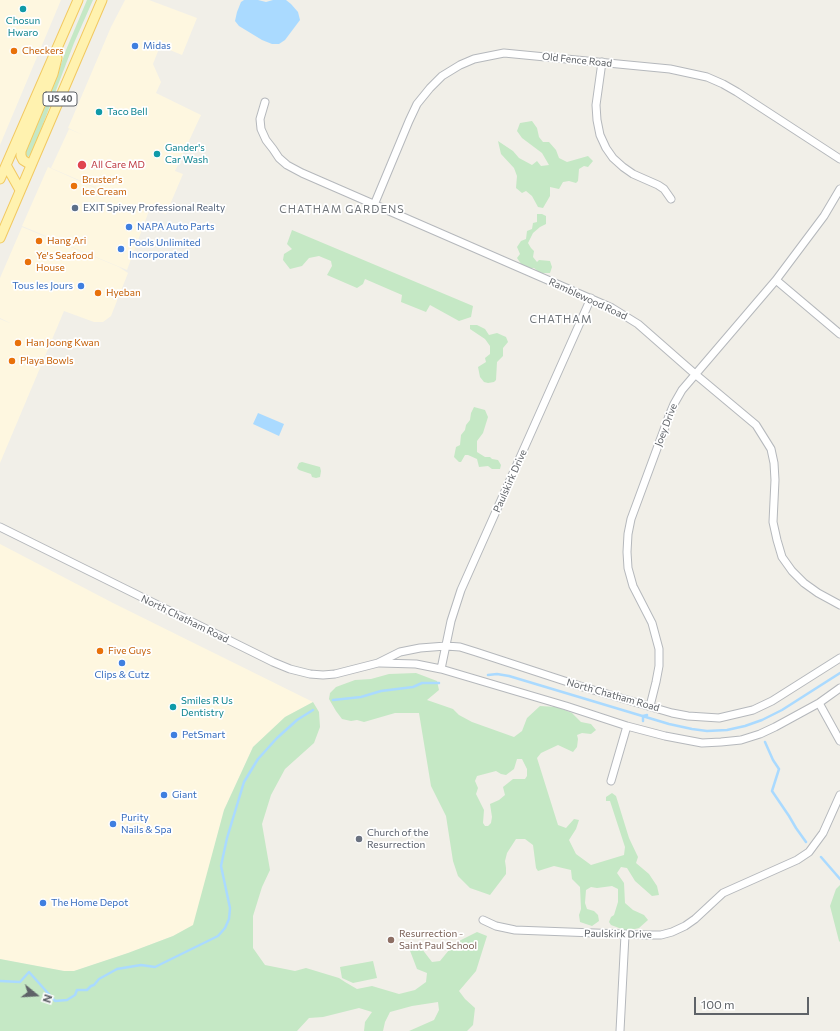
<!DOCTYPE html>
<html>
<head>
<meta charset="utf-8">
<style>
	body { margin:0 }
	#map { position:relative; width:840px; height:1031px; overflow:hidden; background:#f1efe8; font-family:Commissioner,sans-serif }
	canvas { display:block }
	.north { position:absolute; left:16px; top:975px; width:40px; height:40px; -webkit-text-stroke:3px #fff; paint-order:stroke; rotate:108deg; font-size:11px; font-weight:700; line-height:16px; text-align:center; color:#5f6368 }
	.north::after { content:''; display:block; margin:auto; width:14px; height:18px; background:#5f6368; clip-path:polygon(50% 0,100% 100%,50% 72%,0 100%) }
	.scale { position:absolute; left:694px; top:997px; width:115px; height:18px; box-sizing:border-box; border:2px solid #5f6368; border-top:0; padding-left:5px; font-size:12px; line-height:14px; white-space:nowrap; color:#5f6368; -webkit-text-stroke:3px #fff; paint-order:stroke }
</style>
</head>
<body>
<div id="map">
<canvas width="840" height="1031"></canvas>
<div class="north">N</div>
<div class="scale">100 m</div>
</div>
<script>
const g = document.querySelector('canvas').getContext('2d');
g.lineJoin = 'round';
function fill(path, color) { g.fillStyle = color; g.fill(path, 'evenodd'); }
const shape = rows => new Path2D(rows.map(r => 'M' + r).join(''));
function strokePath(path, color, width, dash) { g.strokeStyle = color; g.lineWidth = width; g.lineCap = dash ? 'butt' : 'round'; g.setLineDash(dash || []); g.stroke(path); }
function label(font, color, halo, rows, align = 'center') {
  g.font = font + ' Commissioner,sans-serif'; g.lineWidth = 3.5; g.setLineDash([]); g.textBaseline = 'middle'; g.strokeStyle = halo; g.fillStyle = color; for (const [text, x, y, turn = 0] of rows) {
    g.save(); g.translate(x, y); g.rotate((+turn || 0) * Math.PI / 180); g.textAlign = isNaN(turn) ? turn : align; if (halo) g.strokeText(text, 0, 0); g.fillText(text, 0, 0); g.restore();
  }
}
fill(shape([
	[0,0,61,0,0,145],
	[125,0,149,0,197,18,182,55,160,46,153,64,161,82,156,93,201,115,175,171,183,174,166,214,150,208,127,270,22,226,48,167,95,188,112,147,95,187,51,168,69,129,83,135,68,128,111,27],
	[22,227,119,267,128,273,111,316,103,322,94,322,64,311,0,463,0,319,12,324,0,318,0,278],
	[0,544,113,603,313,702,285,717,253,747,224,810,194,925,173,936,128,953,74,971,64,971,0,959]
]), '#fef7e0');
fill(shape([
	[87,0,93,0,74,43,32,153,28,157,25,156,25,149,56,78,66,50],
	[532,121,537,128,539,137,543,142,549,142,556,150,559,158,567,162,588,156,593,161,588,167,584,166,579,169,578,181,576,183,569,181,563,182,559,189,550,187,550,196,543,208,538,207,532,196,526,191,522,193,516,188,517,176,514,168,501,154,498,141,513,151,519,158,532,165,537,161,541,166,549,165,542,153,522,138,517,131,520,123],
	[537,214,542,214,546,216,546,224,540,227,533,233,528,243,531,248,534,251,533,257,537,262,539,260,550,261,552,267,550,273,540,273,534,268,524,268,517,258,520,254,517,247,521,241,526,239,527,231,532,229,533,223,537,222],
	[292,230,473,306,471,317,459,321,430,305,426,312,401,302,402,295,365,279,363,284,357,288,327,275,332,266,331,261,319,256,309,258,302,266,290,269,283,260,284,254,292,249,287,244],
	[470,325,477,325,485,329,489,335,497,333,506,337,508,342,503,348,503,356,497,362,496,380,494,382,488,383,484,382,480,377,478,367,486,362,485,358,490,354,490,346,485,339,470,329],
	[474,407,485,410,488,417,483,433,477,441,477,452,485,457,490,457,492,459,498,460,501,465,500,469,492,469,488,466,479,467,477,459,468,455,465,455,461,462,459,462,454,457,456,447,460,445,461,435,465,430,466,425,470,420,471,413],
	[302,462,320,467,321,471,320,477,316,478,312,477,311,474,299,470,297,468,299,463],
	[416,673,437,681,439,690,427,700,453,709,459,715,472,722,514,737,522,731,527,718,540,706,557,707,572,713,581,722,591,724,596,730,591,734,582,733,577,735,578,739,577,747,573,752,558,745,541,753,537,758,558,825,566,828,574,819,579,820,576,829,569,840,576,854,591,865,624,855,625,847,610,801,606,801,606,797,612,793,616,796,629,838,638,857,636,863,649,874,657,886,659,895,652,896,635,881,627,868,621,867,617,873,624,883,625,903,633,910,644,915,648,920,639,928,627,931,611,925,609,922,611,917,614,915,618,902,618,889,612,886,597,888,591,887,586,890,585,903,587,909,594,911,598,915,599,921,592,926,580,922,579,915,581,909,580,887,572,879,571,870,554,866,538,871,536,868,533,845,525,839,516,839,507,853,505,861,506,868,506,874,490,895,470,888,458,876,453,861,446,816,431,786,419,713,395,713,364,722,357,720,351,721,342,719,336,711,329,699,330,693,336,687,355,680,371,679,389,674],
	[517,759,522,759,527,769,527,776,525,779,513,779,503,787,505,795,499,800,490,804,492,817,491,823,488,826,485,826,483,823,484,810,476,794,478,788,475,781,477,776,496,771,501,774,506,775,514,769],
	[313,702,319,712,320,727,314,743,285,769,271,795,262,824,270,870,262,887,253,916,253,948,265,965,295,971,306,968,339,978,345,982,357,989,372,986,399,994,415,990,426,982,427,973,417,969,409,948,422,949,432,962,440,961,449,950,459,941,477,932,487,936,476,971,459,991,465,999,475,1008,473,1025,467,1031,409,1031,434,1020,439,1010,438,1002,412,1006,390,1012,385,1022,383,1031,364,1031,365,1022,372,1012,359,1008,323,1017,309,1018,297,1031,0,1031,0,959,64,971,74,971,128,953,173,936,193,925,224,810,253,747,285,717],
	[840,885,840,942,839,941,830,906,836,889],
	[373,961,377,978,353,983,342,978,340,967]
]), '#c5e8c5');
fill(shape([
	[244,0,258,0,266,2,273,0,286,0,291,4,298,12,300,20,285,40,279,44,272,44,262,40,239,26,235,21,237,12,241,2],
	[258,413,284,424,279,436,253,424]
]), '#aadaff');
strokePath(shape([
	[488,675,497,674,509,676,669,724,692,729,707,731,727,730,745,726,762,720,782,710,840,673],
	[333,700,361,697,381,691,413,687,422,683,439,683],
	[643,721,643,716,647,715],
	[765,742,773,760,779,769,772,791,789,816,796,828,806,842],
	[821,857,840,879],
	[0,981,20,982,29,972,55,1001,67,1000,75,995,77,990,87,990,91,986,94,985,99,979,117,969,141,965,155,967,218,936,225,928,229,919,230,908,221,866,227,838,244,782,258,759,277,738,297,720,313,710]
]), '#aadaff', 2.5);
const minor = shape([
	[602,62,596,105,597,120,600,135,606,148,613,158,623,167,633,174,658,185,664,189,671,199],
	[265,102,260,119,261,129,266,140,273,149,279,158,287,165,302,173,612,308,638,324,695,374,756,425,771,449,774,463,775,480,773,522,777,540,782,557,792,571,804,583,818,593,840,605],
	[374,205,409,121,417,104,430,88,442,76,460,65,474,59,504,53,670,69,707,77,723,84,737,92,840,159],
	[776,280,840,334],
	[0,527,273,662,290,669,310,674,323,675,335,674,378,663,400,652,420,648,446,646,460,647,476,652,583,687,672,713,688,716,719,718,753,710,772,701,840,658],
	[380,663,416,664,441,669,566,706,627,726,665,736,702,743,721,742,741,740,760,734,775,727,819,703,840,688],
	[441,669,451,621,461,590,591,298],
	[819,703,840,741],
	[650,706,656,682,659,666,659,649,652,623,633,586,628,568,627,552,628,534,631,519,669,416,674,404,682,390,776,280,824,216,840,189],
	[611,781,627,726],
	[483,920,496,926,515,930,648,935,661,935,672,932,685,926,695,919,723,893,797,860,809,852,823,833,840,795],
	[620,1031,625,935]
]);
const major = shape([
	[6,165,20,190],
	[31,165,23,160,21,156,21,151,53,74,57,58],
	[0,179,78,0],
	[0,238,102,0]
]);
strokePath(minor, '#b5b8bc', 9);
strokePath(major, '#f2c960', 11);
strokePath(minor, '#fff', 7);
strokePath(major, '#fff2af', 9);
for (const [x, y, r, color] of [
	[23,9,4,"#0f9aa8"],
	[135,46,4,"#3f7fe0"],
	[14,51,4,"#e8710a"],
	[99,112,4,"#0f9aa8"],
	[157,154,4,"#0f9aa8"],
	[82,165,5,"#e0444e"],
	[74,186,4,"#e8710a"],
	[75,208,4,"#5c6f8a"],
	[129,227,4,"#3f7fe0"],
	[39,241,4,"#e8710a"],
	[121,249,4,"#3f7fe0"],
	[28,262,4,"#e8710a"],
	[81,286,4,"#3f7fe0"],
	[98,293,4,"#e8710a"],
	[18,343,4,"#e8710a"],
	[12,361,4,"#e8710a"],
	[100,651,4,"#e8710a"],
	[122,663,4,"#3f7fe0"],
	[173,707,4,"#0f9aa8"],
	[174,735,4,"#3f7fe0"],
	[164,795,4,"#3f7fe0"],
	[113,824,4,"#3f7fe0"],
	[359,839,4,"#6b7280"],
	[43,903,4,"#3f7fe0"],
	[391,940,4,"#8d6e63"]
]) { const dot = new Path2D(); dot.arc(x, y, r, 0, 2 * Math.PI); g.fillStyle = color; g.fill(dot); strokePath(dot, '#fff', 1.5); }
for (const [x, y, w] of [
	[60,99,34]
]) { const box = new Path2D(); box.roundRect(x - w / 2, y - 7, w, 14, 3); g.fillStyle = '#fff'; g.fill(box); strokePath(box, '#5f6368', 1); }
label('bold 9px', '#5f6368', null, [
	["US 40",60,99]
]);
label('10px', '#0d838f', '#fff', [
	["Chosun",23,21,"center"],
	["Hwaro",23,33,"center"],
	["Taco Bell",107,112],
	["Gander's",165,148],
	["Car Wash",165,160],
	["Smiles R Us",181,701],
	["Dentistry",181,713]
], 'left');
label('10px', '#366cbe', '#fff', [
	["Midas",143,46],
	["NAPA Auto Parts",137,227],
	["Pools Unlimited",129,243],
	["Incorporated",129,255],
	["Tous les Jours",73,286,"right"],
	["Clips & Cutz",122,675,"center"],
	["PetSmart",182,735],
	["Giant",172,795],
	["Purity",121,818],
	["Nails & Spa",121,830],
	["The Home Depot",51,903]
], 'left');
label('10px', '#c56008', '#fff', [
	["Checkers",22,51],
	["Bruster's",82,180],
	["Ice Cream",82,192],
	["Hang Ari",47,241],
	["Ye's Seafood",36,256],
	["House",36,268],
	["Hyeban",106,293],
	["Han Joong Kwan",26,343],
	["Playa Bowls",20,361],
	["Five Guys",108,651]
], 'left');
label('10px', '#5f6368', '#fff', [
	["Old Fence Road",577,60,6],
	["Ramblewood Road",588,299,25],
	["Joey Drive",666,425,-69],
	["Paulskirk Drive",510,481,-66],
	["North Chatham Road",185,619,26],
	["North Chatham Road",613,695,16],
	["Paulskirk Drive",618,934,1]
]);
label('10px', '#be3a42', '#fff', [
	["All Care MD",91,165]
], 'left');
label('10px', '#4e5e75', '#fff', [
	["EXIT Spivey Professional Realty",83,208]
], 'left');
label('10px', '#5b616d', '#fff', [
	["Church of the",367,833],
	["Resurrection",367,845]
], 'left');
label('10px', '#785e54', '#fff', [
	["Resurrection -",399,934],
	["Saint Paul School",399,946]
], 'left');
g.letterSpacing = '1px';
label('11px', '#70757a', '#fff', [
	["CHATHAM GARDENS",342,209],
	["CHATHAM",561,319]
]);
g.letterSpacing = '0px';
</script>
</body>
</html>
